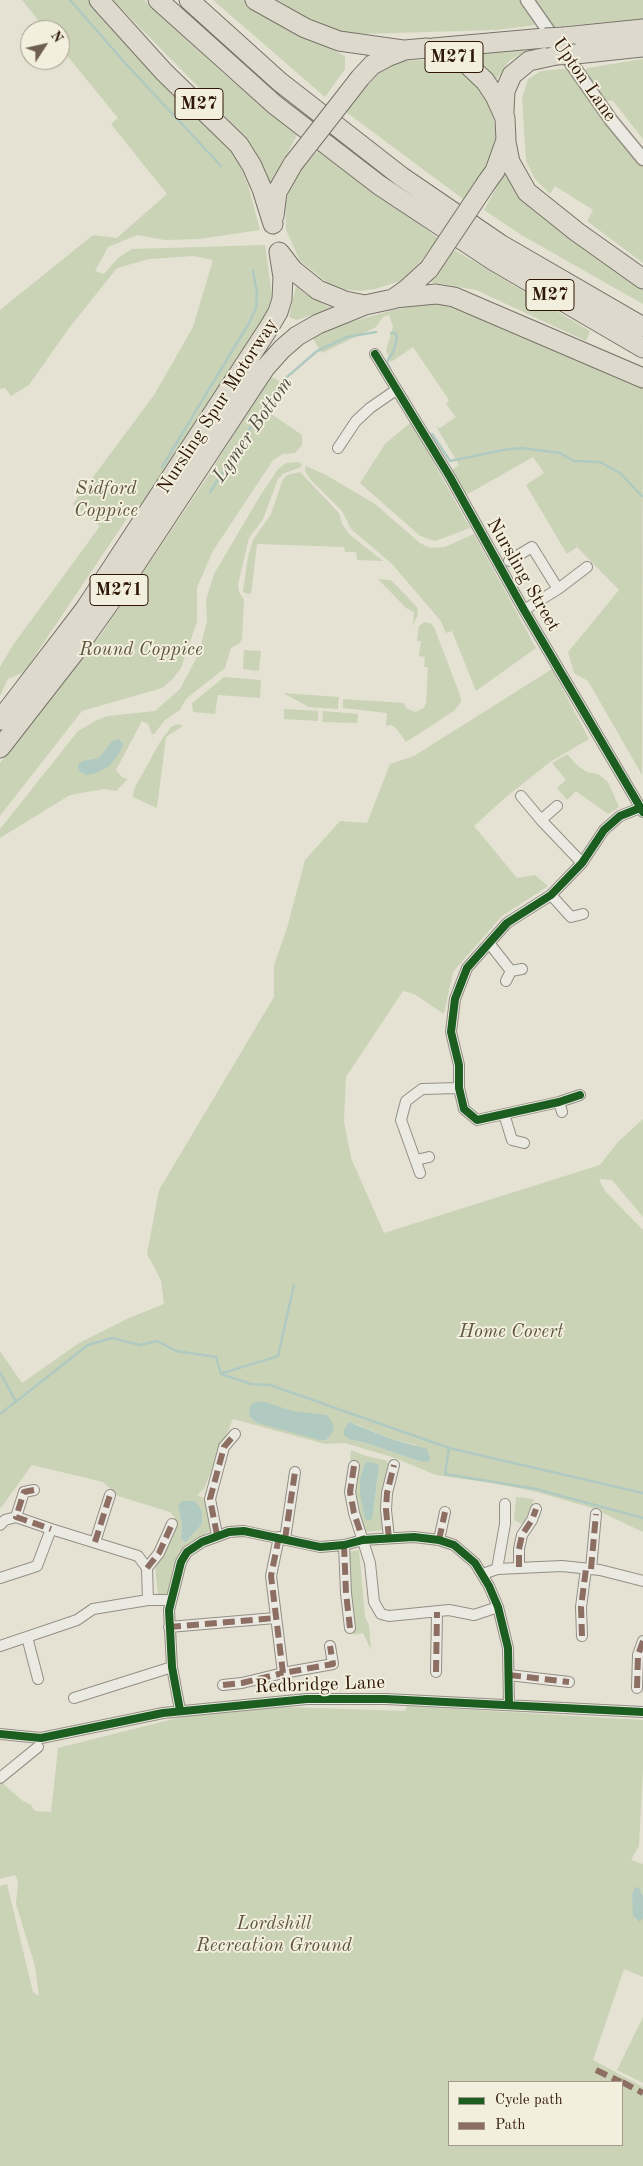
<!DOCTYPE html>
<html>
<head>
<meta charset="utf-8">
<style>
	body { margin:0 }
	#map { position:relative; width:643px; height:2166px; overflow:hidden; background:#e5e2d4; font-family:"Old Standard TT",serif }
	canvas { display:block }
	.legend { position:absolute; left:448px; top:2081px; width:175px; height:65px; box-sizing:border-box; background:#f3efde; border:1px solid #a49988; margin:0; padding:6px 9px; list-style:none; font-size:15px; color:#2e1707 }
	.legend li { display:flex; align-items:center; gap:10px; height:25px }
	.legend b { width:25px; border:1px solid #a49988 }
	.north { position:absolute; left:20px; top:20px; width:50px; height:50px; box-sizing:border-box; background:#f3efde; border:1px solid #a49988; border-radius:50%; rotate:55deg; font-size:14px; font-weight:700; line-height:20px; text-align:center; color:#2e1707 }
	.north::after { content:''; display:block; margin:auto; width:18px; height:22px; background:#6e5e4f; clip-path:polygon(50% 0,100% 100%,50% 72%,0 100%) }
</style>
</head>
<body>
<div id="map">
<canvas width="643" height="2166"></canvas>
<ul class="legend">
<li><b style="height:6px;background:#1b5e20"></b>Cycle path</li>
<li><b style="height:6px;background:#8d6e63"></b>Path</li>
</ul>
<div class="north">N</div>
</div>
<script>
const g = document.querySelector('canvas').getContext('2d');
g.lineJoin = 'round';
function fill(path, color) { g.fillStyle = color; g.fill(path, 'evenodd'); }
const shape = rows => new Path2D(rows.map(r => 'M' + r).join(''));
function strokePath(path, color, width, dash) { g.strokeStyle = color; g.lineWidth = width; g.lineCap = dash ? 'butt' : 'round'; g.setLineDash(dash || []); g.stroke(path); }
function label(font, color, halo, rows, align = 'center') {
  g.font = font + ' "Old Standard TT",serif'; g.lineWidth = 4; g.setLineDash([]); g.textBaseline = 'middle'; g.strokeStyle = halo; g.fillStyle = color; for (const [text, x, y, turn = 0] of rows) {
    g.save(); g.translate(x, y); g.rotate((+turn || 0) * Math.PI / 180); g.textAlign = isNaN(turn) ? turn : align; if (halo) g.strokeText(text, 0, 0); g.fillText(text, 0, 0); g.restore();
  }
}
fill(shape([
	[22,0,89,0,117,34,215,129,238,161,248,185,260,230,199,239,165,240,137,235,108,247,95,271,104,274,118,258,132,249,265,245,272,296,266,314,243,352,145,504,136,505,24,672,8,679,0,696,0,667,13,645,100,526,73,504,154,395,193,327,213,260,193,256,149,259,117,268,69,328,29,385,11,396,5,388,0,389,0,310,93,235,117,238,167,194,111,124,118,118,60,47,60,30,46,30],
	[113,0,144,0,225,75,297,135,270,187,244,139,216,105],
	[213,0,253,0,297,32,345,56,345,69,325,97],
	[277,0,521,0,536,25,496,30,358,34,338,32,295,12],
	[532,0,643,0,643,19,550,27],
	[525,46,529,49,509,61,495,82,486,66,462,56,469,52],
	[643,59,643,139,613,101,602,100,582,73,587,68],
	[422,60,450,64,477,84,493,112,497,142,486,168,463,199,346,112,379,72,399,61],
	[570,68,643,166,643,263,587,221,593,210,555,186,550,194,535,179,526,161,522,99,528,79,541,71],
	[319,150,438,238,411,274,400,281,375,289,360,291,344,289,328,283,300,261,286,230,285,203,294,175],
	[507,168,643,285,643,304,523,236,484,210],
	[453,249,590,331,586,341,476,290,430,282],
	[296,286,305,294,333,309,296,320,289,317],
	[423,302,453,303,643,385,642,775,588,681,574,673,568,652,619,590,577,547,567,554,526,485,544,473,533,457,466,495,452,470,459,465,436,426,440,428,456,417,446,404,449,400,413,347,391,362,386,350,393,327,389,315,383,317,376,327,322,353,311,336,339,325],
	[270,376,285,384,270,413,302,435,302,445,295,453,283,454,273,460,213,551,197,587,197,622,181,668,172,680,162,688,82,711,0,816,0,763,103,632,208,476],
	[411,422,470,528,435,541,420,536,360,483,385,444],
	[298,462,302,464,301,467,283,474,278,479,263,519,249,538,238,584,239,592,244,600,242,638,240,643,231,648,225,668,186,699,180,710,165,720,154,734,152,734,148,724,142,721,116,770,123,778,128,779,116,791,104,789,70,795,0,838,0,829,78,731,97,720,108,716,155,711,180,689,199,653,207,621,206,600,214,574,260,496,278,469,286,463],
	[306,466,326,475,375,504,420,543,430,548,445,547,474,534,536,648,476,691,452,631,446,633,440,620,392,564,351,529,342,511,310,479,305,471],
	[300,472,339,513,342,524,349,534,383,561,357,560,356,552,345,552,344,547,257,544,251,594,245,593,243,591,248,557,253,540,271,514,283,479,287,475],
	[378,579,391,580,417,607,418,614,413,626,414,612,406,608],
	[424,622,430,623,434,627,460,695,461,702,454,711,406,742,397,729,391,725,386,726,387,713,343,708,343,699,404,703,406,708,415,712,424,708,426,703,428,667,424,667,425,657,419,656,421,641,417,641,419,626],
	[244,650,261,651,259,671,243,669],
	[552,669,589,739,550,762,506,797,474,826,517,878,535,875,548,886,502,916,453,972,444,1014,414,994,403,991,346,1077,344,1121,351,1158,384,1233,600,1165,618,1142,643,1119,643,1217,612,1180,599,1179,605,1191,643,1230,643,1532,592,1508,533,1491,492,1483,436,1475,395,1458,345,1443,325,1444,233,1419,204,1489,197,1495,206,1499,212,1530,189,1543,180,1553,169,1595,158,1596,155,1566,166,1549,175,1517,170,1512,118,1496,103,1482,32,1465,0,1509,0,1351,22,1383,79,1343,129,1318,164,1304,161,1280,147,1254,159,1190,274,997,274,965,287,928,305,860,340,821,367,823,390,764,414,756],
	[356,1424,391,1439,416,1445,419,1461,363,1442,351,1440],
	[178,1505,202,1524,185,1543,181,1538,182,1525],
	[224,677,261,680,260,698,218,695,215,714,193,712,192,703],
	[283,693,339,697,338,709,309,707],
	[284,709,318,711,318,721,284,719],
	[323,711,358,714,357,723,322,722],
	[178,724,183,726,166,737,157,808,133,797,134,789,160,742,171,727],
	[567,754,578,766,587,772,598,774,608,782,619,807,608,814,576,791,567,800,557,788,566,780,552,763],
	[351,1450,366,1456,385,1460,389,1464,380,1505,381,1521,384,1524,384,1530,364,1532,356,1493,356,1478,360,1463,350,1460],
	[364,1465,379,1466,373,1513,360,1494,360,1479],
	[516,1497,534,1499,523,1525,514,1520],
	[359,1550,365,1617,369,1625,371,1650,363,1633,353,1635,355,1629,348,1594,352,1590,350,1579,347,1578,347,1552],
	[229,1705,405,1711,407,1706,643,1720,643,1768,639,1846,631,1860,643,1864,643,1977,624,1969,593,2060,643,2087,643,2166,0,2166,0,1886,7,1884,33,1992,39,1996,35,1966,16,1904,18,1881,15,1875,0,1879,0,1785,2,1783,23,1801,31,1805,35,1811,51,1812,58,1748],
	[449,2082,622,2082,622,2145,449,2145],
	[643,2017,643,2083,617,2070]
]), '#cad3b5');
fill(shape([
	[119,739,123,744,120,752,109,766,96,773,86,775,79,771,78,765,83,761,99,758,112,741],
	[261,1401,293,1411,327,1415,332,1422,334,1430,326,1440,320,1440,257,1423,249,1416,250,1407,253,1403],
	[349,1422,391,1439,427,1449,430,1459,428,1462,419,1461,363,1442,351,1440,344,1435,344,1430],
	[367,1462,378,1464,379,1466,373,1513,372,1519,368,1521,365,1519,360,1494,360,1479,364,1465],
	[183,1501,195,1501,202,1511,202,1524,185,1543,181,1538,182,1525,178,1505],
	[635,1887,639,1888,643,1896,643,1918,640,1922,633,1916,632,1895]
]), '#b0cac2');
strokePath(shape([
	[70,0,126,64,221,166],
	[391,371,387,362,394,350,397,337,395,333,391,333],
	[432,434,450,461,503,450,521,448,560,453,574,461,600,462,620,473,642,496],
	[162,467,249,323,256,308,257,293,253,271],
	[210,492,265,405,287,377,317,351,347,337,376,332],
	[0,1372,16,1402],
	[223,1373,278,1356,294,1285],
	[0,1414,88,1345,112,1338,140,1345,157,1341,176,1351,216,1357,221,1374,251,1384,270,1385,449,1448,643,1493],
	[449,1448,445,1474,536,1489,643,1518]
]), '#b0cac2', 2.5);
const minor = shape([
	[375,354,450,477,524,610,643,812],
	[338,448,356,421,370,408,396,390],
	[509,561,532,547,558,589,524,610],
	[558,589,587,567],
	[521,796,541,820],
	[557,806,541,820,582,863],
	[551,895,571,917,583,914],
	[489,943,511,971,506,981],
	[511,971,522,969],
	[580,1095,559,1102,477,1120,464,1109,459,1088,459,1065,451,1032,455,999,467,968,507,923,551,895,582,863,604,830,620,816,640,808],
	[559,1102,562,1112],
	[504,1114,512,1140,524,1143],
	[416,1160,429,1157],
	[420,1173,401,1120,406,1101,422,1089,459,1088],
	[354,1466,350,1492,354,1513,370,1563,374,1602,381,1614,389,1616,449,1610,474,1615,498,1607],
	[34,1490,24,1492,16,1517,51,1529],
	[0,1525,5,1520,16,1517],
	[217,1535,210,1499,224,1447,235,1434],
	[279,1537,271,1576,283,1673,333,1664,330,1646],
	[389,1538,386,1510,387,1493,394,1465],
	[285,1539,295,1472],
	[439,1540,445,1512],
	[95,1542,110,1495],
	[344,1545,346,1593,350,1628],
	[519,1567,519,1549,522,1535,532,1520,536,1509],
	[147,1568,159,1553,172,1524],
	[497,1569,505,1524,505,1504],
	[591,1569,596,1514],
	[483,1574,497,1569,562,1566,600,1570,643,1581],
	[0,1578,37,1566,51,1529,138,1556,147,1568,148,1600],
	[169,1627,275,1618],
	[582,1636,581,1607,586,1569],
	[27,1637,38,1679],
	[0,1646,77,1620,93,1609,148,1600,170,1600],
	[436,1672,437,1612],
	[509,1675,569,1682],
	[223,1685,242,1683,283,1673],
	[637,1688,638,1655,643,1641],
	[74,1698,172,1667],
	[180,1710,172,1667,169,1610,181,1562,187,1552,202,1542,229,1532,244,1531,320,1547,344,1545,363,1540,414,1537,439,1540,454,1545,475,1563,489,1586,498,1607,508,1648,509,1705],
	[0,1734,41,1738,163,1713,307,1699,386,1699,643,1712],
	[0,1778,38,1747]
]);
const tertiary = shape([
	[527,0,611,120,643,159]
]);
const motorway = shape([
	[99,0,164,72,239,145,252,166,262,189,273,224],
	[158,0,275,105,379,185,494,261,643,348],
	[189,0,280,82,402,177,500,244,643,327],
	[255,0,305,28,339,41,403,50],
	[564,37,643,29],
	[433,48,545,38],
	[576,54,643,47],
	[360,78,372,65,387,57,405,50,427,48,450,54,467,64,485,81,495,96,505,118,506,140,495,171,487,182],
	[504,112,505,91,512,75,529,61,556,55],
	[506,142,510,162,527,192,577,232,643,279],
	[274,216,277,192,293,164],
	[280,253,293,270,318,290,345,301,365,305,393,299,407,289,429,269],
	[394,298,436,294,454,297,643,378],
	[0,720,85,609,268,329,278,312,282,299,283,277,279,252],
	[0,748,74,653,120,588,265,368,282,349,297,336,318,324,365,305]
]);
strokePath(minor, '#948f85', 12);
strokePath(tertiary, '#948f85', 15);
strokePath(motorway, '#79736a', 21);
strokePath(minor, '#ebeae2', 10);
strokePath(tertiary, '#ebeae2', 12);
strokePath(motorway, '#ded9cd', 19);
const motorwayBridge = shape([
	[545,38,564,37],
	[556,55,576,54],
	[293,164,360,78],
	[429,269,487,182]
]);
strokePath(motorwayBridge, '#79736a', 21, []);
strokePath(motorwayBridge, '#ded9cd', 19);
strokePath(shape([
	[354,1466,350,1492,354,1513,363,1540],
	[34,1490,24,1492,16,1517,51,1529],
	[217,1535,210,1499,224,1447,235,1434],
	[279,1537,271,1576,283,1673,333,1664,330,1646],
	[389,1538,386,1510,387,1493,394,1465],
	[285,1539,295,1472],
	[439,1540,445,1512],
	[95,1542,110,1495],
	[344,1545,346,1593,350,1628],
	[519,1567,519,1549,522,1535,532,1520,536,1509],
	[147,1568,159,1553,172,1524],
	[591,1569,596,1514],
	[169,1627,275,1618],
	[582,1636,581,1607,586,1569],
	[436,1672,437,1612],
	[509,1675,569,1682],
	[223,1685,242,1683,283,1673],
	[637,1688,638,1655,643,1641],
	[596,2070,621,2082],
	[622,2082,643,2093]
]), '#8d6e63', 6, [12, 6]);
strokePath(shape([
	[375,354,450,477,524,610,643,812],
	[580,1095,559,1102,477,1120,464,1109,459,1088,459,1065,451,1032,455,999,467,968,507,923,551,895,582,863,604,830,620,816,640,808],
	[180,1710,172,1667,169,1610,181,1562,187,1552,202,1542,229,1532,244,1531,320,1547,344,1545,363,1540,414,1537,439,1540,454,1545,475,1563,489,1586,498,1607,508,1648,509,1705],
	[0,1734,41,1738,163,1713,307,1699,386,1699,643,1712]
]), '#1b5e20', 8);
for (const [x, y, w] of [
	[454,57,58],
	[199,104,48],
	[550,295,48],
	[119,590,58]
]) { const box = new Path2D(); box.roundRect(x - w / 2, y - 15.5, w, 31, 4); g.fillStyle = '#f3efde'; g.fill(box); strokePath(box, '#2e1707', 1); }
label('bold 18px', '#2e1707', null, [
	["M271",454,57],
	["M27",199,104],
	["M27",550,295],
	["M271",119,590]
]);
label('19px', '#2e1707', '#f3efde', [
	["Upton Lane",584,80,55],
	["Nursling Spur Motorway",218,406,-57],
	["Nursling Street",523,575,60],
	["Redbridge Lane",320,1685,-2]
]);
label('italic 19px', '#5d543b', '#f3efde', [
	["Sidford",106,489],
	["Coppice",106,511],
	["Round Coppice",141,650],
	["Home Covert",511,1332],
	["Lordshill",274,1924],
	["Recreation Ground",274,1946]
]);
label('italic 20px', '#535246', '#f3efde', [
	["Lymer Bottom",253,430,-55]
]);
</script>
</body>
</html>
